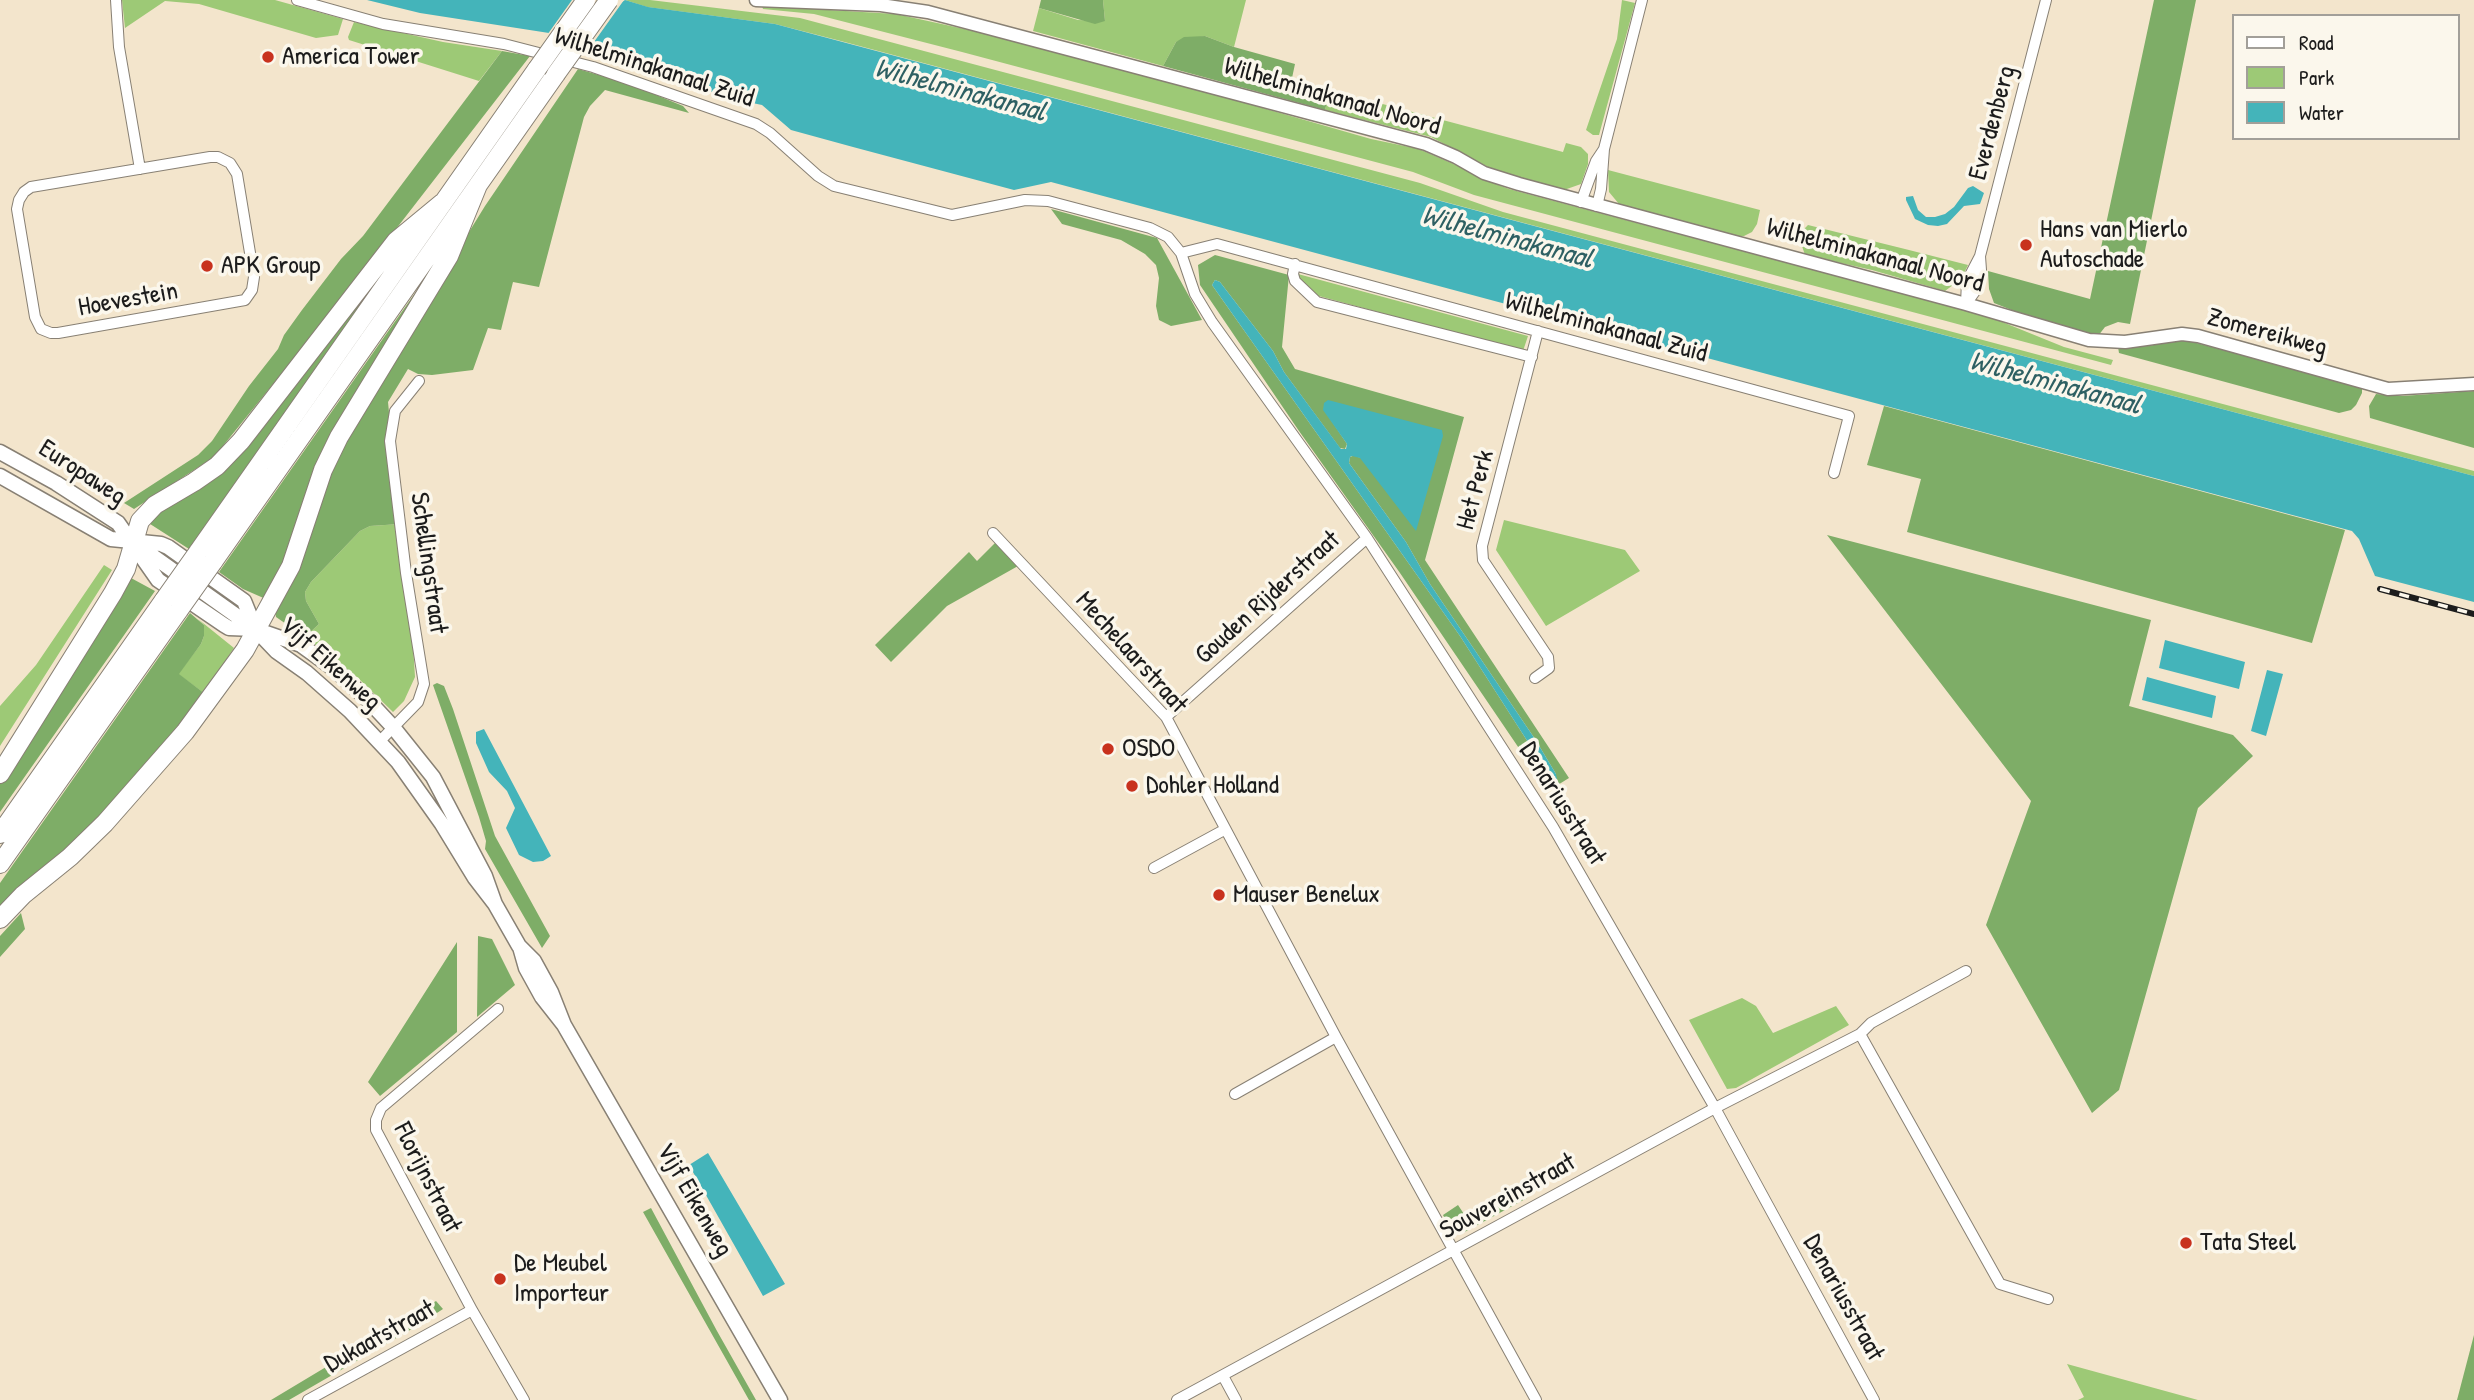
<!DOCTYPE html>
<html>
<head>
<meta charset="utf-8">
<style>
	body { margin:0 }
	#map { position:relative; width:2474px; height:1400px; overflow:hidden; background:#f3e5cc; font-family:"Patrick Hand",sans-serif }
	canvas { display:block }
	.legend { position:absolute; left:2232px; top:14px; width:228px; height:126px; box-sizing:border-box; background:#fbf7ec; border:2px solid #a29f99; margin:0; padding:9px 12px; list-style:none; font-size:21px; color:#1c1c1c }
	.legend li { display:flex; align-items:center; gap:14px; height:35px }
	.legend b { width:35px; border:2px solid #a29f99 }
</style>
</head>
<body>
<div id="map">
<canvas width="2474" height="1400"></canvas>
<ul class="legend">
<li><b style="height:9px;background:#fff"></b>Road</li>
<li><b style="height:19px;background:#9dc976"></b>Park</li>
<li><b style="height:19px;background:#44b4ba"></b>Water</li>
</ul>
</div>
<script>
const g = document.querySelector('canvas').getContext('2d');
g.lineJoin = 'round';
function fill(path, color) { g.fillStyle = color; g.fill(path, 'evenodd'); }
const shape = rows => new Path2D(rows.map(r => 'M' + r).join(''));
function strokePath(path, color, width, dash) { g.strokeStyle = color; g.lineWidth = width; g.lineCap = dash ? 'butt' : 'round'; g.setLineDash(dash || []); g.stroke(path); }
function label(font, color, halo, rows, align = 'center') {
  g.font = font + ' "Patrick Hand",sans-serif'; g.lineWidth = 7; g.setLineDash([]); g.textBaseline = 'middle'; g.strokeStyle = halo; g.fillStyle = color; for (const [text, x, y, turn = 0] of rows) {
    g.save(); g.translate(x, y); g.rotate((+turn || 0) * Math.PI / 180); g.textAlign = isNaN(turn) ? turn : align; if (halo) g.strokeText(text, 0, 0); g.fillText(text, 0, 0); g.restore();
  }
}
fill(shape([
	[122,0,275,0,343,19,338,35,316,38,199,4,165,1,125,28],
	[625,0,650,0,800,18,1420,183,1503,212,2474,471,2474,476,837,40,775,24,647,7],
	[1103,0,1246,0,1234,47,1205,36,1176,42,1163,66,1033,31,1039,8,1078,20,1105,21],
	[1622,0,1635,3,1599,135,1593,135,1586,130,1617,39],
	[762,6,896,14,969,30,1193,88,1371,139,1419,149,1458,166,1480,178,1509,189,1990,317,2064,347,2113,360,2111,365,1474,195,1413,172,962,52,814,14,763,9],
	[354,22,443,42,502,51,479,81,349,40,348,37],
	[1330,90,1563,152,1566,143,1581,147,1588,154,1588,164,1581,184,1564,190,1519,178,1490,168,1431,137,1325,110],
	[1608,170,1760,210,1757,224,1752,232,1744,236,1736,236,1619,204,1609,192],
	[1808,225,1905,249,1968,265,1961,279,1945,291,1872,270,1805,255,1800,240,1802,231],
	[1298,274,1528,336,1523,351,1315,295,1297,281],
	[1504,520,1625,550,1640,571,1546,626,1496,550],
	[400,524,412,629,415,677,404,701,393,712,358,678,305,637,319,624,306,601,305,592,311,582,360,531,370,526],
	[104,565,112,570,0,746,0,706,36,665],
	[198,619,234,648,204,693,178,674,201,644,204,636,204,625],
	[1742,998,1756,1006,1773,1033,1836,1006,1849,1025,1736,1088,1727,1089,1689,1020],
	[2067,1364,2198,1400,2078,1400,2084,1397]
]), '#9dc976');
fill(shape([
	[1041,0,1103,0,1105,21,1095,24,1039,8],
	[2154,0,2196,0,2130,324,2118,322,2105,327,2098,336,2019,313,1994,303,1989,289,1988,271,2090,299],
	[1205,36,1234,47,1295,64,1292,78,1330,90,1325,110,1163,66,1176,42,1184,37],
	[502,51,530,56,341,300,214,457,134,509,124,503,198,455,212,441,249,386,278,349,284,335,302,310,341,259,363,236],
	[578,69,627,83,683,106,689,113,605,90,590,106,584,117,539,287,513,282,501,330,488,328,473,370,432,375,418,374,408,369,388,402,400,524,370,526,360,531,311,582,305,592,306,601,319,624,305,637,276,617,275,611,322,483,445,271,485,206],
	[1051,209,1157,238,1202,320,1171,326,1159,320,1156,306,1159,278,1156,265,1145,254,1121,240,1062,224],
	[1215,255,1289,275,1282,347,1295,369,1464,417,1425,560,1569,778,1548,791,1400,573,1299,431,1200,285,1198,265],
	[1215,280,1220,282,1273,351,1284,372,1340,448,1345,449,1347,444,1323,408,1414,531,1360,458,1355,455,1350,457,1349,463,1406,542,1430,584,1535,739,1556,774,1556,779,1551,778,1460,636,1212,285],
	[434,266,320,455,293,538,268,600,243,589,219,572],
	[373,283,376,285,189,549,147,522,165,506,205,485,216,477],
	[2171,341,2189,341,2339,381,2362,389,2362,393,2356,405,2351,410,2339,413,2119,353,2118,347,2149,346],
	[2474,391,2474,448,2370,418,2369,406,2376,394,2402,396],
	[1884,406,2345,530,2312,643,1907,532,1921,479,1867,465],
	[1827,535,2151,620,2129,706,2233,735,2253,756,2198,808,2119,1090,2092,1113,1986,925,2031,801],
	[996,542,1018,566,947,606,891,662,875,645,969,552,977,561],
	[131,578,155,591,0,812,0,784],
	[190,613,204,625,204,636,201,644,179,674,204,693,172,736,106,812,0,913,0,883],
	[437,683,444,686,453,709,495,836,550,936,542,948,485,849,486,841,479,817,433,685],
	[21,913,25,929,0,957,0,936],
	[478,936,492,939,515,985,477,1017],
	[457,942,457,1032,380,1096,368,1082],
	[1519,1183,1527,1198,1461,1234,1450,1228,1443,1215,1458,1205,1464,1214],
	[651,1208,717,1331,756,1400,749,1400,643,1212],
	[436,1301,443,1309,417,1326,289,1400,271,1400],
	[2474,1335,2474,1400,2457,1400]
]), '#7ead67');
fill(shape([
	[367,0,616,0,622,2,625,0,648,7,775,24,2474,476,2474,602,2375,576,2359,539,2352,531,1051,182,1014,190,853,147,791,130,762,105,728,98,591,46,549,33,420,13],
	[1973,186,1984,193,1980,204,1964,206,1947,224,1938,226,1928,225,1915,219,1906,200,1906,197,1913,196,1918,210,1926,217,1935,217,1945,214,1954,207,1968,188],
	[1215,280,1220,282,1273,351,1284,372,1341,449,1346,449,1347,444,1323,410,1324,403,1328,400,1442,430,1443,436,1416,531,1360,458,1352,456,1350,457,1349,463,1406,542,1430,584,1535,739,1556,774,1557,779,1551,778,1460,636,1212,285],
	[2165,640,2245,662,2239,689,2159,668],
	[2267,670,2283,674,2266,736,2251,731],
	[2147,677,2216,696,2212,718,2142,700],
	[484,729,551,856,543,861,533,862,519,855,506,828,515,808,507,791,489,772,476,743,476,732],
	[708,1153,785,1284,763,1296,689,1165]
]), '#44b4ba');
fill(shape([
	[572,0,624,0,589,49,549,37,545,38]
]), '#f3e5cc');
const minor = shape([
	[116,0,119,47,140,169],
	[297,0,383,24,504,44,593,67,756,124,770,133,818,176,834,186,952,215,1025,200,1048,201,1150,228,1168,237,1181,253,1195,294,1212,322,1367,538,1553,827,1715,1108,1874,1400],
	[1604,149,1642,0],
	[210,157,218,157,230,163,237,174,254,277,252,290,245,300,58,333,51,333,41,329,35,317,17,209,19,200,24,192,31,187,210,157],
	[1581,202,1596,161,1604,149,1601,189,1597,206],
	[1181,253,1217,244,1849,416,1834,473],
	[1295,264,1293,274,1295,281,1317,302,1532,357],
	[1966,304,1978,287,1981,270,1980,256,2046,0],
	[1966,304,1967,281,1980,256],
	[993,533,1166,717,1336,1037,1536,1400],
	[1535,678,1549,668,1548,657,1483,560,1482,546,1538,331],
	[1166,717,1367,538],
	[379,742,418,702,424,684,406,573,390,441,395,411,419,381],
	[1154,868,1224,830],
	[498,1009,381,1108,376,1120,376,1130,472,1310,524,1400],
	[1860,1034,1871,1023,1966,971],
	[1235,1094,1336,1037],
	[1223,1376,1236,1400],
	[308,1400,472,1310],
	[1177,1400,1715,1108,1860,1034,2000,1284,2048,1299]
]);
const tertiary = shape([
	[756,0,881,5,928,12,1426,144,1456,157,1484,173,1519,184,1966,304,2089,340,2125,342,2182,334,2198,336,2388,389,2474,384]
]);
const secondary = shape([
	[0,452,56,483,118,523,158,580,224,625,229,628,255,629,301,645,333,668,366,698,393,727,433,777,485,876,495,904],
	[0,476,111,539,161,544,168,547,244,601,255,628],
	[140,547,255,629,276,651,307,673,350,711,398,762,442,824,475,878,495,904,519,946,534,961,551,992,564,1025],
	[520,947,526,968,542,997,564,1025,780,1400]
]);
const motorway = shape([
	[198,552,537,69],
	[213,562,556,74],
	[0,774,113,593,126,569,140,521,155,505,194,482,217,466,241,441,396,241,442,203],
	[0,834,164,600],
	[0,864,179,610],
	[0,919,23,895,70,857,105,823,185,732,245,650,291,566,323,470,339,437,449,256,478,185]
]);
strokePath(minor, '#888074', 12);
strokePath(tertiary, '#888074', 15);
strokePath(secondary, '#888074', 17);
strokePath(motorway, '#888074', 20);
strokePath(minor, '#fff', 10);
strokePath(tertiary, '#fff', 12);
strokePath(secondary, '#fff', 14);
strokePath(motorway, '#fff', 18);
const rail = shape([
	[2380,589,2474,614]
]);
strokePath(rail, '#1c1c1c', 6);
strokePath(rail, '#fbf7ec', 3.5, [10]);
const motorwayBridge = shape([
	[537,69,586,0],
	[556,74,609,0],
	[164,600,198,552],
	[179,610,213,562]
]);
strokePath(motorwayBridge, '#888074', 20, []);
strokePath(motorwayBridge, '#fff', 18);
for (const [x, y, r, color] of [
	[268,57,7,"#c8321e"],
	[2026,245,7,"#c8321e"],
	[207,266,7,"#c8321e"],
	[1108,749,7,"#c8321e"],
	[1132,786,7,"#c8321e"],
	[1219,895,7,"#c8321e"],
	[2186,1243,7,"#c8321e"],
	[500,1279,7,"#c8321e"]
]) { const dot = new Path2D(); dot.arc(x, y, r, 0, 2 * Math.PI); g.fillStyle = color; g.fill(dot); strokePath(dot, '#fbf7ec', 2.5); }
label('26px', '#1c1c1c', '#fbf7ec', [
	["America Tower",282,57],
	["Hans van Mierlo",2040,230],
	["Autoschade",2040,260],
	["APK Group",221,266],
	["OSDO",1122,749],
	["Dohler Holland",1146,786],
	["Mauser Benelux",1233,895],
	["Tata Steel",2200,1243],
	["De Meubel",514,1264],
	["Importeur",514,1294]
], 'left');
label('26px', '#1c1c1c', '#fbf7ec', [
	["Wilhelminakanaal Zuid",654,68,18],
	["Wilhelminakanaal Noord",1332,97,16],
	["Everdenberg",1993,123,-75],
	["Wilhelminakanaal Noord",1875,256,15],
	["Hoevestein",128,300,-10],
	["Wilhelminakanaal Zuid",1606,328,15],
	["Zomereikweg",2267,333,15],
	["Europaweg",82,473,33],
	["Het Perk",1476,490,-75],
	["Schellingstraat",428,563,82],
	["Gouden Rijderstraat",1268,598,-42],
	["Mechelaarstraat",1131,653,48],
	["Vijf Eikenweg",330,664,42],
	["Denariusstraat",1562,804,58],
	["Florijnstraat",427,1178,63],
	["Souvereinstraat",1508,1197,-29],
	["Vijf Eikenweg",694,1200,60],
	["Denariusstraat",1843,1298,61],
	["Dukaatstraat",380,1337,-29]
]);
label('italic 28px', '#2e6063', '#fbf7ec', [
	["Wilhelminakanaal",960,91,15],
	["Wilhelminakanaal",1507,238,15],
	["Wilhelminakanaal",2055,384,15]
]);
</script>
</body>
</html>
